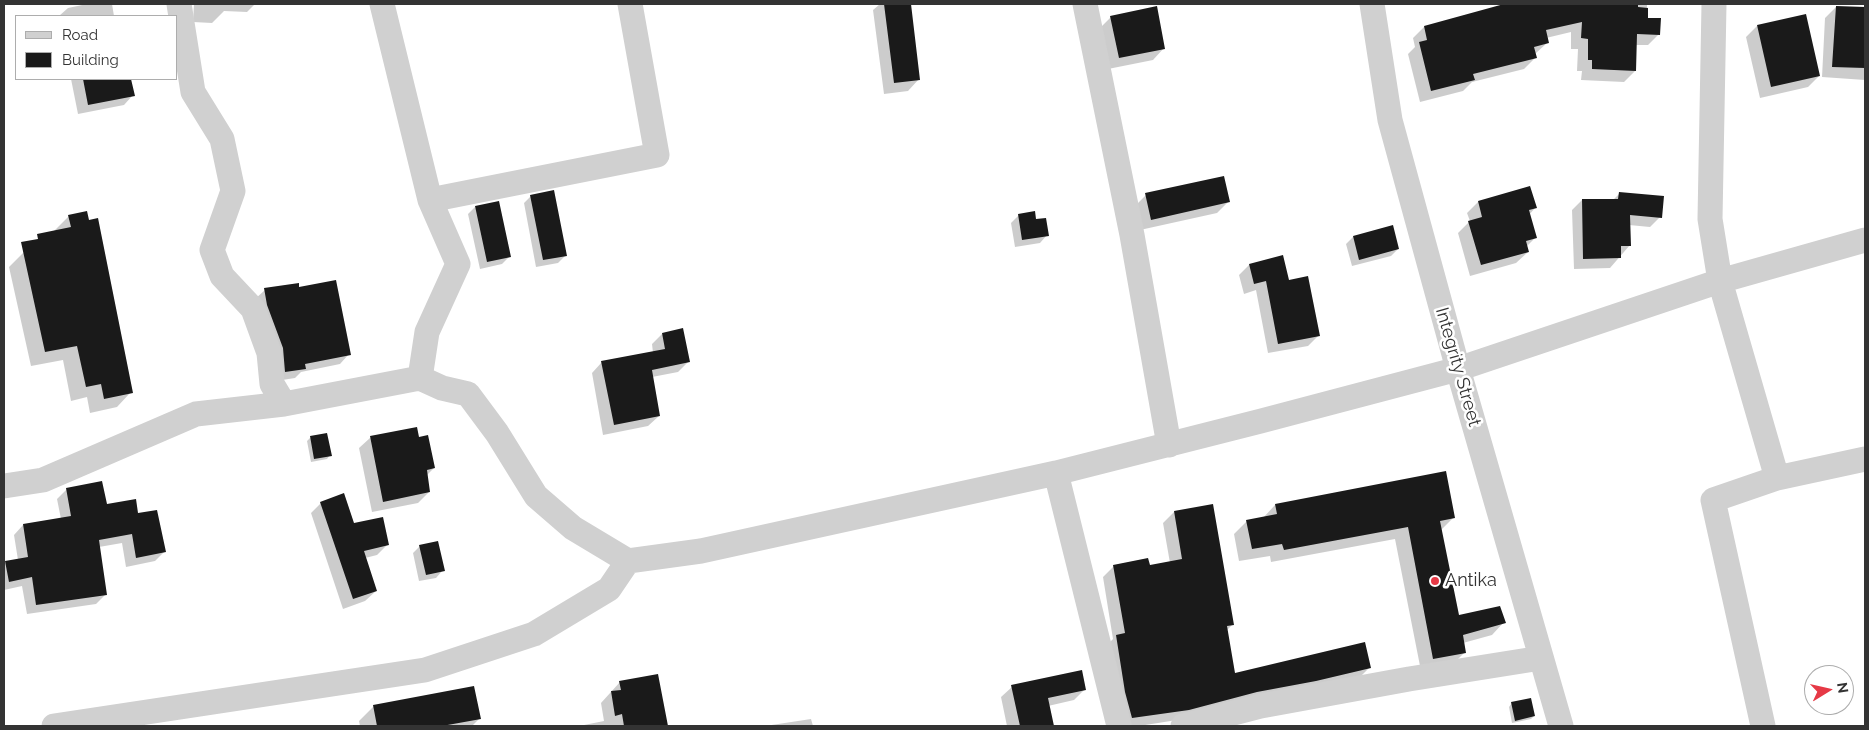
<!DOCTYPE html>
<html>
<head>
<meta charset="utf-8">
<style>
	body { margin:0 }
	#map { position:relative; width:1869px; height:730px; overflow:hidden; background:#fff; font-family:Raleway,sans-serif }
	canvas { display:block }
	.frame { position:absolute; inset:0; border:5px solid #333; pointer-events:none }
	.legend { position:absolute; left:15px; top:15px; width:162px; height:65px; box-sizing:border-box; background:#fff; border:1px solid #adadad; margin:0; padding:6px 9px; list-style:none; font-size:15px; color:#333 }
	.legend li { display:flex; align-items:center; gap:10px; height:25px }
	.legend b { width:25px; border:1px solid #adadad }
	.north { position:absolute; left:1804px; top:665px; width:50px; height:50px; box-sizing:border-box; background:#fff; border:1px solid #adadad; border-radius:50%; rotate:81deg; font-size:14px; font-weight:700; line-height:20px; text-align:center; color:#333 }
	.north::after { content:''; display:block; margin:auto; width:18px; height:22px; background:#e63946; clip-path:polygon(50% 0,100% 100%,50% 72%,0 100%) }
</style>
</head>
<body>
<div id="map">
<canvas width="1869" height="730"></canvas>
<div class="frame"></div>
<ul class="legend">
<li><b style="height:6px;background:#d0d0d0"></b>Road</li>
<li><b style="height:14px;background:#1a1a1a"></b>Building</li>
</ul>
<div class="north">N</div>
</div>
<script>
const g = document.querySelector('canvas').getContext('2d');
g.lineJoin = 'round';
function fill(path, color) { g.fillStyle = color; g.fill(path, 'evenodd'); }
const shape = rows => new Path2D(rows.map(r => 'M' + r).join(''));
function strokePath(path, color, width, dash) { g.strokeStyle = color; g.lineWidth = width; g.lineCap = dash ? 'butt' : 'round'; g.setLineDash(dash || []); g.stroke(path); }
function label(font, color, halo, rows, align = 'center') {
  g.font = font + ' Raleway,sans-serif'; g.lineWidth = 5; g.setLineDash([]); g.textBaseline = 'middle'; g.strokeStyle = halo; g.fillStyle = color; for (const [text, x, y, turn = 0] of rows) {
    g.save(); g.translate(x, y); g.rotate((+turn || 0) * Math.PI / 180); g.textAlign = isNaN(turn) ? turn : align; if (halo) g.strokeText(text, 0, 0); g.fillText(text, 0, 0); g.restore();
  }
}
fill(shape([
	[87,4,112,4,114,16,59,16,68,8],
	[194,4,255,4,247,12,224,11,212,23,193,22],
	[880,4,910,4,919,79,908,91,884,94,873,10],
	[1510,4,1647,4,1647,19,1659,34,1648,45,1636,45,1635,71,1624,82,1581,80,1582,71,1577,71,1578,49,1571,49,1571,32,1546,38,1547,43,1535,54,1535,58,1524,69,1472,82,1463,91,1420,102,1408,54,1415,47,1413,38,1424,27],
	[1836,7,1865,8,1865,80,1822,77,1825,18],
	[1111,17,1164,48,1153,60,1108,69,1100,28],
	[1757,26,1819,76,1808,87,1760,98,1746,37],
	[71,79,126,79,133,95,124,105,78,114],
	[1620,193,1660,217,1650,227,1629,225,1630,245,1610,268,1574,269,1572,210,1582,200,1613,200],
	[1146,195,1228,202,1217,213,1140,230,1135,206],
	[531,196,566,255,558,263,536,267,524,203],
	[1478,202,1535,208,1529,215,1535,238,1526,247,1528,252,1516,263,1470,276,1458,233,1470,221,1467,213],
	[475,207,510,256,502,264,480,269,468,214],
	[1019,215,1035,221,1047,235,1040,243,1015,247,1011,223],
	[69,216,131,392,117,407,90,413,87,397,71,401,63,360,31,366,9,267,24,252,54,231],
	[1353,237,1398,249,1391,256,1352,266,1346,244],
	[1249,265,1288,281,1318,336,1308,346,1268,353,1256,290,1244,294,1239,275],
	[298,289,349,354,340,364,301,372,295,378,276,381,255,299,265,290],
	[662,334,688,362,678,372,652,377,659,416,648,426,603,435,592,373,602,362,653,353,652,344],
	[416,428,418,438,434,468,426,476,429,492,418,503,372,512,359,448,370,438],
	[326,434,330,455,327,459,311,462,307,441,310,438],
	[67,489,106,505,137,515,165,551,155,561,126,567,122,543,99,547,106,594,96,604,27,614,22,586,4,590,4,564,6,562,18,560,14,535,23,525,61,519,57,499],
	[321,503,387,545,377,555,365,558,376,591,365,601,343,609,311,513],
	[1212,505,1233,624,1226,631,1234,675,1369,668,1358,679,1177,720,1139,726,1120,726,1105,647,1113,639,1103,577,1114,566,1149,567,1170,563,1163,523,1174,512],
	[1275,505,1453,518,1441,530,1458,616,1504,622,1492,635,1463,643,1465,652,1452,665,1421,671,1395,539,1271,562,1270,556,1239,561,1234,534,1247,521,1263,518],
	[420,546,443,570,436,578,419,581,413,553],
	[657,675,667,726,579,726,604,721,601,703,620,682],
	[1012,687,1084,690,1074,700,1048,706,1053,726,1007,726,1001,697],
	[1512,703,1534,716,1531,719,1512,723,1509,707],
	[374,706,480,718,472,726,360,726,359,721],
	[811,719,813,726,765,726]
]), '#0003');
fill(shape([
	[884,4,911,4,920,80,894,83],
	[1504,4,1638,4,1638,7,1648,8,1648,18,1661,18,1660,35,1637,34,1636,71,1592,69,1592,60,1588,60,1588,39,1581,38,1582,22,1546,30,1549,43,1534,47,1537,58,1473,74,1475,80,1431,91,1419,42,1427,40,1424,26],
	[1157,6,1165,49,1119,58,1110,16],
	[1836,6,1865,7,1865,68,1832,67],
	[1806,14,1820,76,1771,87,1757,25],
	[83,79,131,79,135,96,88,105],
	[1224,176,1230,202,1151,220,1145,193],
	[1530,186,1537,208,1529,210,1537,238,1526,241,1529,252,1481,265,1468,221,1482,217,1478,201],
	[554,190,567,256,543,260,530,195],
	[1619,192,1664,196,1662,218,1630,215,1631,246,1621,246,1621,258,1583,259,1582,199,1618,199],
	[499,201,511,257,487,262,475,206],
	[87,211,89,220,98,218,133,393,104,399,101,384,86,387,77,346,45,352,21,242,38,239,37,234,71,227,68,215],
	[1035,211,1036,219,1046,218,1049,236,1022,240,1018,214],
	[1393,225,1399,249,1359,260,1353,236],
	[1283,255,1289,280,1308,276,1320,336,1278,344,1266,281,1254,284,1249,264],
	[336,280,351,355,305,364,306,369,285,372,283,348,267,305,264,288,299,283,299,287],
	[683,328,690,362,652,370,660,416,614,425,601,361,665,349,662,333],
	[417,427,419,437,428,435,435,468,427,470,430,492,383,502,370,436],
	[327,433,332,456,314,459,310,436],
	[1446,471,1455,518,1440,521,1459,615,1500,606,1506,623,1463,635,1466,653,1433,659,1408,527,1284,550,1282,544,1252,549,1246,520,1277,514,1275,504],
	[102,481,107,504,136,499,138,513,157,510,166,552,136,558,132,534,99,540,107,595,36,605,32,577,9,582,5,561,28,557,23,524,71,516,66,488],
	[344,493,354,523,383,517,389,545,364,551,377,591,353,599,320,502],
	[1213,504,1234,625,1227,626,1235,673,1365,642,1371,668,1316,681,1257,692,1189,710,1132,718,1125,692,1116,635,1125,633,1113,565,1148,558,1150,565,1182,559,1174,511],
	[438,541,445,571,426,575,419,545],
	[1082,670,1086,690,1048,698,1054,726,1020,726,1011,685],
	[658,674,668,726,624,726,622,714,615,716,611,691,621,690,619,681],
	[474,686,481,719,442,726,377,726,373,705],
	[1531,698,1535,716,1515,721,1511,702]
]), '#1a1a1a');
strokePath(shape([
	[179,4,193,92,222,139,233,191,212,250,222,276,253,309,269,353,272,384,284,404],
	[382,4,430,200,458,264,427,332,420,378],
	[1085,4,1132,235,1169,445],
	[1372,4,1390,120,1458,369,1561,726],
	[1714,4,1710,219,1720,281,1777,478],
	[430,200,657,155,630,4],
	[1056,473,1119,726],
	[4,486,43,480,196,414,284,404,420,378,442,388,468,394,497,433,536,496,573,528,628,561,701,551,1056,473,1261,421,1458,369,1720,281,1865,240],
	[54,726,425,670,534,634,609,589,628,561],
	[1183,726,1261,706,1409,679,1541,658],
	[1763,726,1713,500,1777,478,1865,459]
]), '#d0d0d0', 25);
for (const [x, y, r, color] of [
	[1435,581,5,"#e63946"]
]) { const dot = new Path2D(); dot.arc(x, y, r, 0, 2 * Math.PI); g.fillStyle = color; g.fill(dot); strokePath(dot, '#fff', 2); }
label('18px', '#333', '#fff', [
	["Integrity Street",1458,367,74]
]);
label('18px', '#333', '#fff', [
	["Antika",1445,581]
], 'left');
</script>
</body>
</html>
